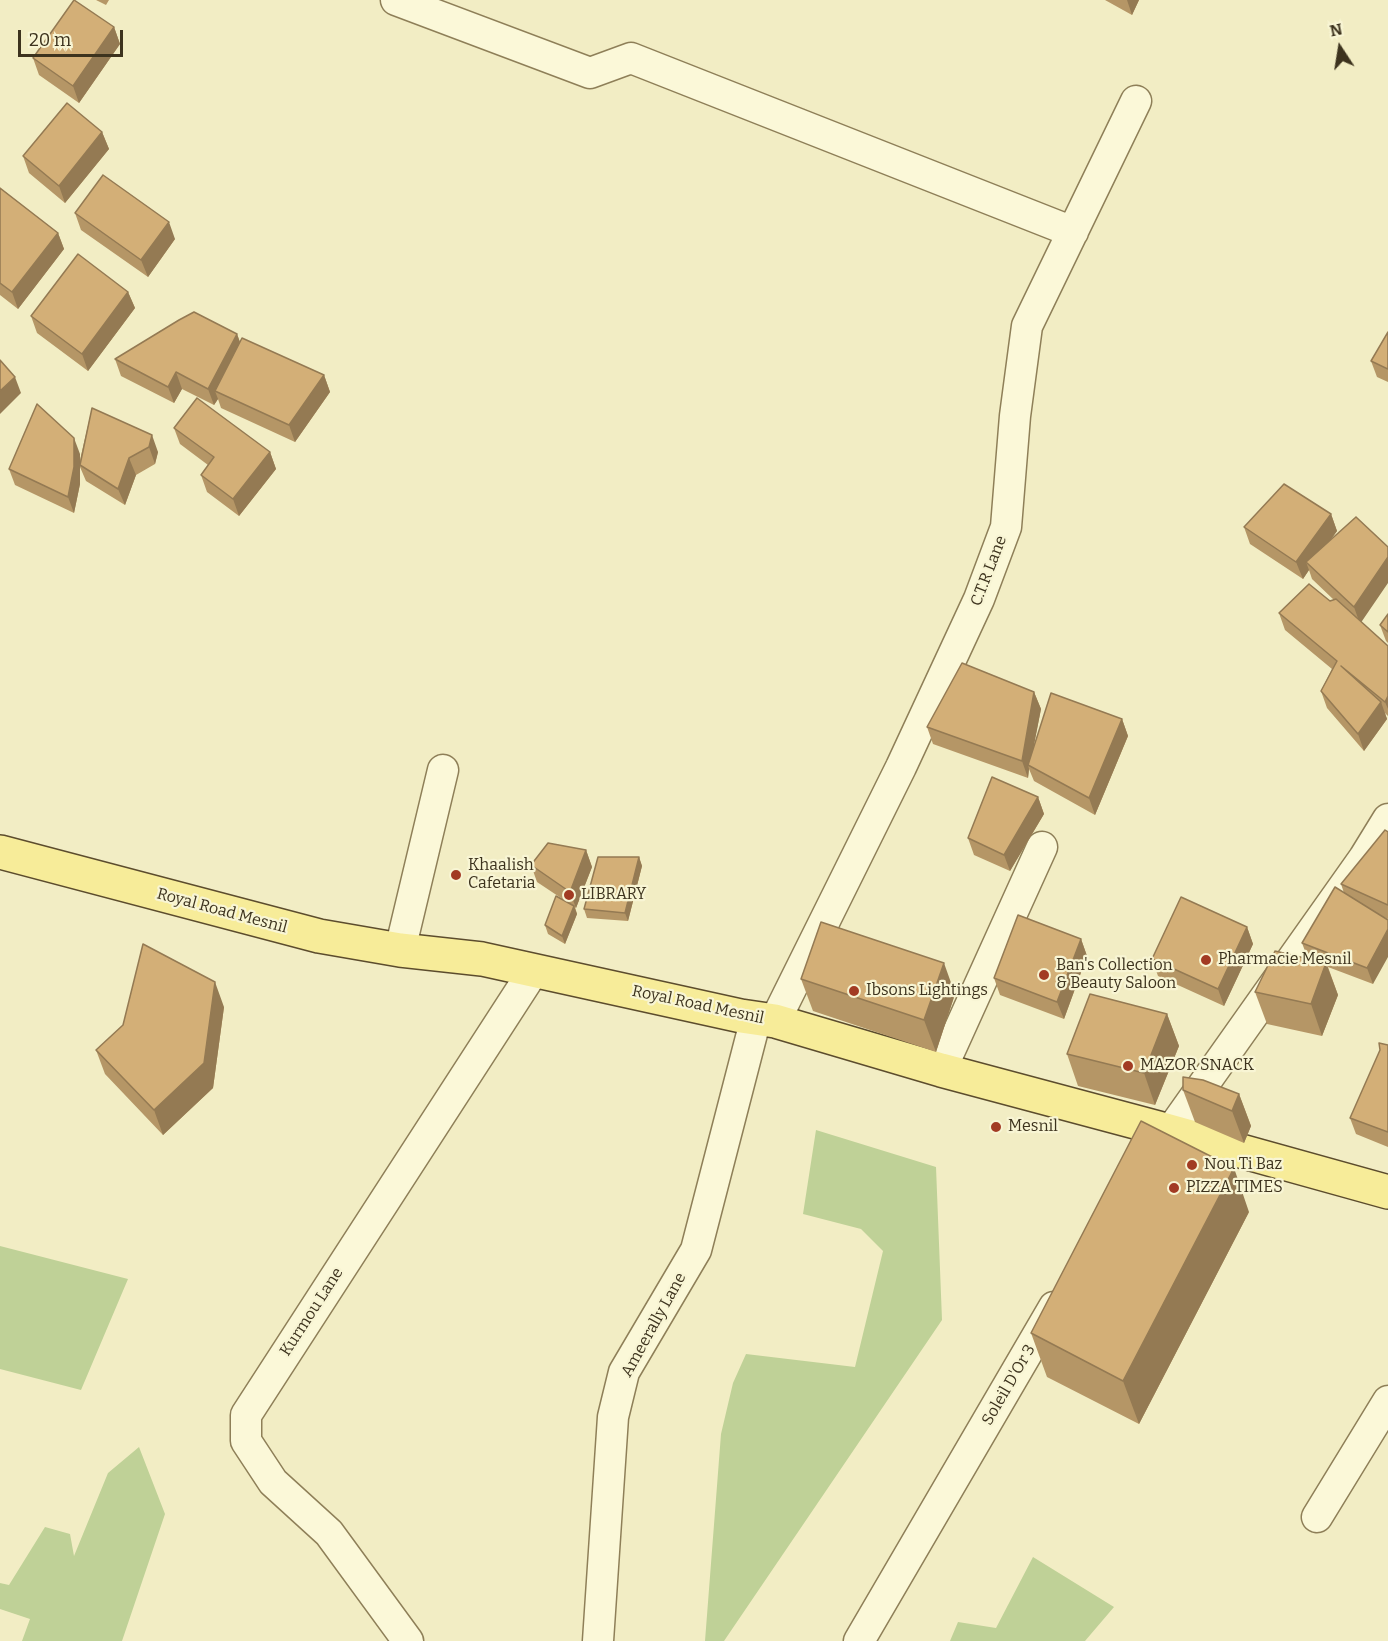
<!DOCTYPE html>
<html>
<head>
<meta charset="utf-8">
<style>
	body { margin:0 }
	#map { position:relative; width:1388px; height:1641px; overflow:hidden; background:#f2edc4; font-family:Bitter,serif }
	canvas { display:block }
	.north { position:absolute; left:1310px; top:18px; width:60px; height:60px; -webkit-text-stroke:4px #f8f5d4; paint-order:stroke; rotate:348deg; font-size:16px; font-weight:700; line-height:24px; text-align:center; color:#3d331e }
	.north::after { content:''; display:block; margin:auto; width:21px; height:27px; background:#3d331e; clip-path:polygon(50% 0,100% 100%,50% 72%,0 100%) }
	.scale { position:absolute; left:18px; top:30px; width:105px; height:27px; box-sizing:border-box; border:3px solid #3d331e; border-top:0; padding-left:8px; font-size:18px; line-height:21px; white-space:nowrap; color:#3d331e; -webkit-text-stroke:4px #f8f5d4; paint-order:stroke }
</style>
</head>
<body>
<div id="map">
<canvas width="1388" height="1641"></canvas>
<div class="north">N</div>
<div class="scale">20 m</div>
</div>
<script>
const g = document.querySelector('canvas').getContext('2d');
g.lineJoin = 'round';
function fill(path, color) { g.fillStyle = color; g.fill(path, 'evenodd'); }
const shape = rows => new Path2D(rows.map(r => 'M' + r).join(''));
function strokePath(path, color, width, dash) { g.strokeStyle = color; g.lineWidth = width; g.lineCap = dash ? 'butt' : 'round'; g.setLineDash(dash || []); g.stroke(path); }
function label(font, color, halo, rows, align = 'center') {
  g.font = font + ' Bitter,serif'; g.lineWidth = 4.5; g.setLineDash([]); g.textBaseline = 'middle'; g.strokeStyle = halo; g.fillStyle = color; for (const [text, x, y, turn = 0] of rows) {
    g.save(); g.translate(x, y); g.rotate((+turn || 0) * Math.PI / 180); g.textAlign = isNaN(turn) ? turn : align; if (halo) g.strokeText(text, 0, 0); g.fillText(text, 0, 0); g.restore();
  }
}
fill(shape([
	[816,1130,936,1167,942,1320,724,1641,705,1641,721,1434,733,1383,746,1354,855,1367,883,1251,861,1229,803,1214],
	[0,1246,128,1279,81,1390,0,1369],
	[139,1447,165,1514,122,1641,22,1641,30,1619,0,1609,0,1583,9,1585,45,1527,70,1534,74,1556,108,1473],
	[1033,1557,1114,1607,1085,1641,950,1641,958,1622,996,1628]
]), '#bfd197');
const street = shape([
	[396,0,590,73,631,58,1073,232],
	[400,950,443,770],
	[775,1021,901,767,979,599,1006,527,1015,416,1027,326,1136,101],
	[941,1070,1042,847],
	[1170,1132,1364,858,1388,819],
	[1317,1517,1388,1401],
	[408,1641,329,1533,273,1482,246,1441,246,1415,534,970],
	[598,1641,613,1417,624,1372,696,1250,756,1018],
	[859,1641,1054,1307]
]);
const primary = shape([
	[0,852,319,936,400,950,482,959,741,1016,775,1021,941,1070,1158,1128,1388,1192]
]);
strokePath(street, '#8e7f58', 33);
strokePath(primary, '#5c4c2d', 36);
strokePath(street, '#fbf8d8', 30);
strokePath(primary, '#f7ec99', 33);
fill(shape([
	[96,0,109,0,106,5],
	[1105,0,1139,0,1132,15],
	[114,27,120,44,79,103,39,75,33,58],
	[102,132,109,149,65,203,29,173,23,156],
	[0,188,58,233,64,249,18,309,0,295],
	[75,213,175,239,148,277,81,230],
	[128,292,135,308,88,371,37,333,31,316],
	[1388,332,1388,382,1377,377,1371,361],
	[237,334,240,342,324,375,330,392,295,442,221,408,218,399,214,405,182,389,174,403,121,376,115,359],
	[92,408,158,452,155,464,136,475,125,505,86,481,80,467,80,484,74,513,15,485,9,469,80,454,80,460],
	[174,428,270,452,276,469,239,516,207,492,201,475,208,465,180,444],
	[1331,514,1337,531,1329,542,1361,622,1388,646,1388,716,1385,713,1387,719,1364,751,1327,708,1321,691,1332,669,1285,630,1279,613,1334,600,1312,579,1309,570,1303,579,1250,544,1244,527],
	[1388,614,1388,643,1386,641,1380,625],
	[1034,692,1041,709,1033,748,1122,719,1128,736,1095,815,1034,781,1029,769,1028,778,933,744,927,727],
	[1038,797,1044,814,1010,871,974,855,968,838],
	[1388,832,1388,919,1381,916,1373,984,1328,967,1338,995,1322,1036,1267,1024,1255,992,1308,959,1302,943,1344,893,1341,884],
	[586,850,592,867,576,908,575,907,577,914,565,944,548,934,545,925,567,902,537,882,531,865],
	[639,857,642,866,628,921,587,918,584,909],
	[1247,927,1253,944,1224,1006,1158,976,1152,959],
	[1081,939,1087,956,1064,1019,1000,995,994,978],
	[801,979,955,994,936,1052,813,1011],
	[224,1007,213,1088,163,1135,105,1074,96,1050],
	[1167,1014,1179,1046,1155,1105,1078,1086,1067,1054],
	[1388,1045,1388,1147,1356,1134,1350,1118],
	[1183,1090,1239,1094,1251,1126,1244,1143,1195,1122],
	[1249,1212,1139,1424,1047,1377,1031,1333]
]), '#b59666');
fill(shape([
	[1127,0,1139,0,1132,15],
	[114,27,120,44,79,103,73,86],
	[102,132,109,149,65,203,59,186],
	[169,222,175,239,148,277,141,260],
	[58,233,64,249,18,309,12,292],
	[128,292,135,308,88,371,82,354],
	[237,334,243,351,215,391,218,399,214,405,208,389],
	[176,372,182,389,174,403,168,387],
	[324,375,330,392,295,442,289,425],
	[15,377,21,393,0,414,0,391],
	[152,435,158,452,155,464,149,447],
	[74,438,80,454,80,484,74,513,68,497],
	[270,452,276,469,239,516,233,499],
	[129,458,136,475,125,505,118,489],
	[1331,514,1337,531,1311,567,1306,562,1309,570,1303,579,1296,562],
	[1388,557,1388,583,1360,624,1354,607],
	[1034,692,1041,709,1030,766,1028,765,1029,769,1028,778,1022,761],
	[1388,696,1388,709,1385,702],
	[1381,702,1387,719,1364,751,1358,734],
	[1122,719,1128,736,1095,815,1089,798],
	[1038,797,1044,814,1010,871,1004,855],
	[586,850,592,867,576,908,570,892],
	[639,857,642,866,628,921,625,913],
	[574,906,577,914,565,944,562,936],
	[1247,927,1253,944,1224,1006,1218,989],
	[1388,929,1388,957,1373,984,1367,968],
	[1081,939,1087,956,1064,1019,1057,1002],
	[944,963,955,994,936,1052,924,1020],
	[1326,963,1338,995,1322,1036,1311,1004],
	[215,982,224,1007,213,1088,163,1135,154,1110],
	[1167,1014,1179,1046,1155,1105,1144,1073],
	[1239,1094,1251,1126,1244,1143,1232,1111],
	[1234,1168,1249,1212,1139,1424,1123,1381]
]), '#947a53');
const building = shape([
	[74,0,114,27,73,86,33,58,74,0],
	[67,103,102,132,59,186,23,156,67,103],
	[103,175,169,222,141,260,75,213,103,175],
	[0,188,58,233,12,292,0,283,0,188],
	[78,254,128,292,82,354,31,316,78,254],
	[194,312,237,334,208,389,176,372,168,387,115,359,179,320,194,312],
	[1388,332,1388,369,1371,361,1388,332],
	[242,338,324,375,289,425,215,391,242,338],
	[0,360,15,377,0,391,0,360],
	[197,398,270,452,233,499,201,475,214,457,174,428,197,398],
	[37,404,74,438,74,467,68,497,9,469,37,404],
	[92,408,152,435,149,447,129,458,118,489,80,465,92,408],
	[1284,484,1331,514,1296,562,1244,527,1284,484],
	[1356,517,1388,547,1388,557,1354,607,1306,562,1356,517],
	[1309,584,1330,601,1336,599,1388,646,1388,696,1385,702,1341,666,1381,702,1358,734,1321,691,1337,661,1279,613,1309,584],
	[1388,614,1388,632,1380,625,1388,614],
	[962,663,1034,692,1022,761,927,727,962,663],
	[1051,693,1122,719,1089,798,1028,765,1051,693],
	[992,777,1038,797,1004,855,968,838,992,777],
	[1385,830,1388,832,1388,905,1341,884,1385,830],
	[548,843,586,850,570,892,531,865,548,843],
	[598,857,639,857,625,913,584,909,598,857],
	[1335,887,1388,920,1388,929,1367,968,1302,943,1335,887],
	[556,896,574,906,562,936,545,925,556,896],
	[1181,897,1247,927,1218,989,1152,959,1181,897],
	[1018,915,1081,939,1057,1002,994,978,1018,915],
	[821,922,944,963,924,1020,801,979,821,922],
	[143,944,215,982,204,1063,154,1110,96,1050,123,1025,143,944],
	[1275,951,1326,963,1311,1004,1255,992,1275,951],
	[1090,994,1167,1014,1144,1073,1067,1054,1090,994],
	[1379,1043,1388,1045,1388,1132,1350,1118,1380,1050,1379,1043],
	[1183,1077,1203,1080,1239,1094,1232,1111,1183,1090,1183,1077],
	[1141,1121,1234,1168,1123,1381,1031,1333,1141,1121]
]);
fill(building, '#d3af77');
strokePath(building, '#947a53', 1.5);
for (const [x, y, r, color] of [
	[456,875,6,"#a23b23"],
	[569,895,6,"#a23b23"],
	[1206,960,6,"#a23b23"],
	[1044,975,6,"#a23b23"],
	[854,991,6,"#a23b23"],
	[1128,1066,6,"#a23b23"],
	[996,1127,6,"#a23b23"],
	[1192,1165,6,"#a23b23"],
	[1174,1188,6,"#a23b23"]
]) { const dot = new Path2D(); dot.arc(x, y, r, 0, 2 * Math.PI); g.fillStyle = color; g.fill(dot); strokePath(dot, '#f8f5d4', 2); }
label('16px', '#3d331e', '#f8f5d4', [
	["C.T.R Lane",989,571,-69],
	["Royal Road Mesnil",222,911,15],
	["Royal Road Mesnil",698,1005,12],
	["Kurmou Lane",312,1312,-57],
	["Ameerally Lane",654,1325,-61],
	["Soleil D'Or 3",1009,1385,-60]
]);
label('16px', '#3d331e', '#f8f5d4', [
	["Khaalish",468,866],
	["Cafetaria",468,884],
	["LIBRARY",581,895],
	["Pharmacie Mesnil",1218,960],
	["Ban's Collection",1056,966],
	["& Beauty Saloon",1056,984],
	["Ibsons Lightings",866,991],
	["MAZOR SNACK",1140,1066],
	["Mesnil",1008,1127],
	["Nou Ti Baz",1204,1165],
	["PIZZA TIMES",1186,1188]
], 'left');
</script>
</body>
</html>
